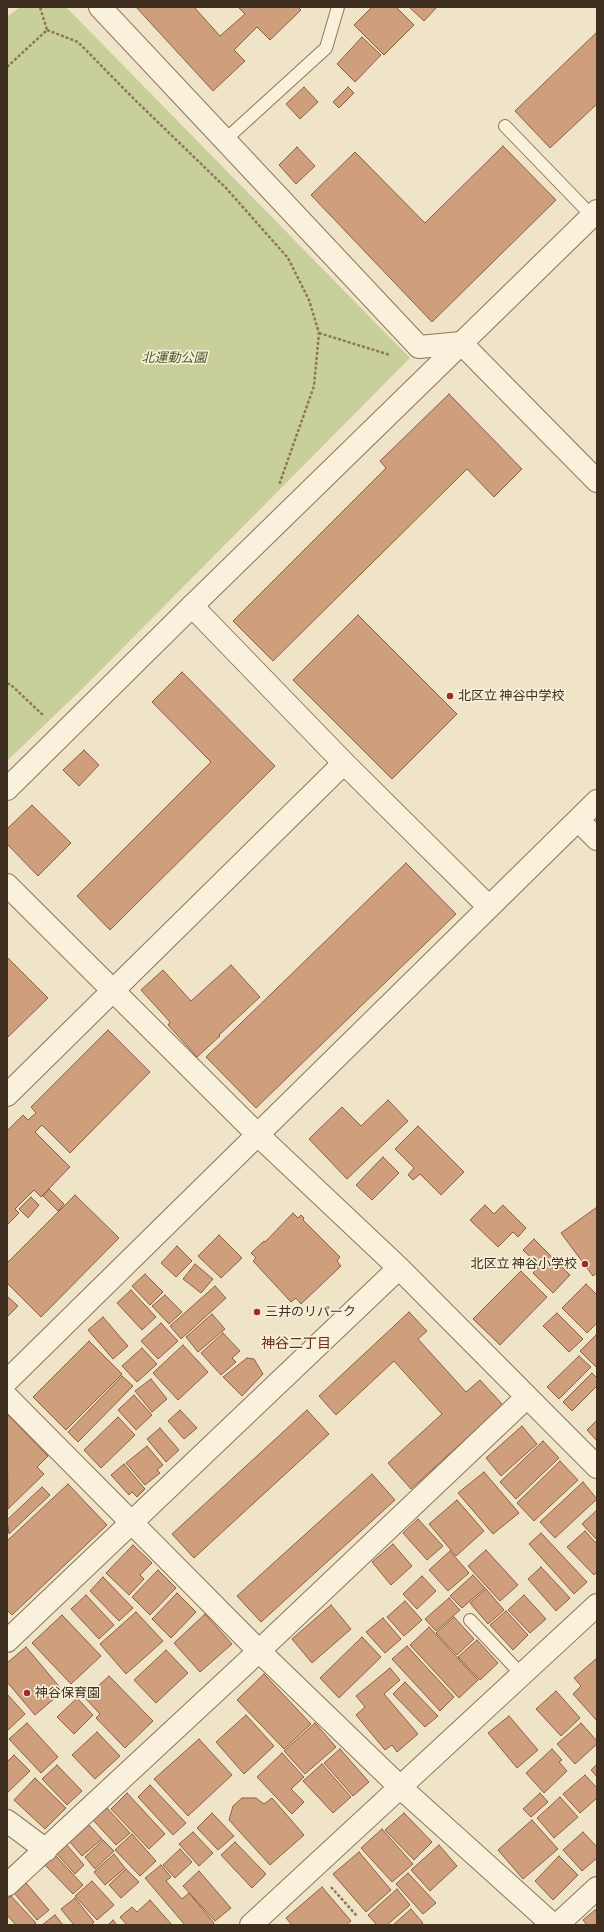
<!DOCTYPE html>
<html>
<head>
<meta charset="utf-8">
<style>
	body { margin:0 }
	#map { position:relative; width:604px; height:1932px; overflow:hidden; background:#f0e4c8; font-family:Bitter,serif }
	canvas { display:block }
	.frame { position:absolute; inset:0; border:8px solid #3d2e20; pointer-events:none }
</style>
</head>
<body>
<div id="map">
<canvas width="604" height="1932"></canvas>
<div class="frame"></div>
</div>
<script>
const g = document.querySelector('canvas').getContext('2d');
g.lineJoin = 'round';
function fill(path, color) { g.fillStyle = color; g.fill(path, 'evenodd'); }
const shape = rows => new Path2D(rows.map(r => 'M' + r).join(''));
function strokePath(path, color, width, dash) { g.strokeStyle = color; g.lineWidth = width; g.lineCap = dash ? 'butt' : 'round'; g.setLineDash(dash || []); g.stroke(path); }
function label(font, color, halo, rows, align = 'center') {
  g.font = font + ' Bitter,"Noto Sans JP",serif'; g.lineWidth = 3.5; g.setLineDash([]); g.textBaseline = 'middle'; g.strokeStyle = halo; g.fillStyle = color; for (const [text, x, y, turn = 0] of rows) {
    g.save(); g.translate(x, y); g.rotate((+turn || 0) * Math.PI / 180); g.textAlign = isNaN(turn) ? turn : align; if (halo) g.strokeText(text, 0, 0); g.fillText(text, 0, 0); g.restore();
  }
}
fill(shape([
	[20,7,66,7,410,358,83,688,7,761,7,17]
]), '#c9cf9b');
const building = shape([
	[136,7,194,7,220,36,245,14,238,7,298,7,301,10,270,40,257,27,234,50,245,61,213,91,136,7],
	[372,7,396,7,414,25,384,55,354,25,372,7],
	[409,7,437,7,424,21,409,7],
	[597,32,597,104,550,148,515,111,597,32],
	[362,37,381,55,355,82,337,64,362,37],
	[304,87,318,102,300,119,286,104,304,87],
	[348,87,354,93,339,108,333,102,348,87],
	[503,146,556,200,432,322,311,195,355,152,425,223,503,146],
	[297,147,315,166,296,184,279,165,297,147],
	[449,394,522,469,494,497,467,469,273,661,233,621,386,468,380,461,449,394],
	[358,615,457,714,392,779,293,680,358,615],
	[182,672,275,766,110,930,77,896,211,762,152,702,182,672],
	[84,750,99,765,79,786,63,770,84,750],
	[32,805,71,843,38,876,7,844,7,829,32,805],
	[406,863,456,914,256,1108,206,1057,406,863],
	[7,957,48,998,7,1038,7,957],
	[231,965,260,997,219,1035,220,1036,197,1057,168,1025,170,1022,141,990,163,970,191,1001,231,965],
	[108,1030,150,1072,70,1153,42,1125,35,1132,70,1167,41,1197,34,1190,15,1209,19,1213,7,1225,7,1131,23,1115,28,1120,36,1113,31,1107,108,1030],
	[388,1100,408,1121,347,1179,309,1139,342,1107,361,1126,388,1100],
	[418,1126,464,1172,441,1195,420,1174,413,1180,408,1175,414,1168,395,1149,418,1126],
	[383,1157,399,1173,372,1200,356,1185,383,1157],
	[49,1189,64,1204,58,1211,43,1196,49,1189],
	[75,1195,119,1238,41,1317,7,1283,7,1263,75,1195],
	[31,1197,39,1205,28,1218,19,1209,31,1197],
	[485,1205,494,1214,503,1205,526,1228,518,1237,513,1232,498,1247,470,1220,485,1205],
	[597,1207,597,1273,593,1276,561,1233,597,1207],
	[293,1213,298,1218,301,1215,304,1218,303,1220,340,1257,337,1261,341,1266,301,1304,296,1298,291,1302,253,1261,256,1258,251,1253,264,1241,265,1242,293,1213],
	[219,1235,242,1258,221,1278,198,1256,219,1235],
	[534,1239,570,1275,553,1293,533,1273,539,1266,523,1250,534,1239],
	[177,1246,192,1261,176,1277,161,1263,177,1246],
	[195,1264,213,1279,201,1293,183,1279,195,1264],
	[521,1271,547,1297,500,1345,473,1319,521,1271],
	[145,1274,163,1292,150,1305,132,1286,145,1274],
	[586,1284,597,1295,597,1323,587,1333,562,1308,586,1284],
	[215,1286,226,1298,181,1339,170,1326,215,1286],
	[131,1290,156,1317,142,1330,117,1303,131,1290],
	[165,1295,182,1312,169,1324,152,1306,165,1295],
	[7,1296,18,1306,7,1317,7,1296],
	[409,1312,427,1331,418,1339,466,1392,480,1380,503,1405,411,1489,388,1463,442,1414,394,1361,336,1415,319,1396,409,1312],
	[557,1313,583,1339,569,1352,543,1326,557,1313],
	[212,1314,225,1329,198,1352,186,1337,212,1314],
	[103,1317,128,1346,113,1359,88,1330,103,1317],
	[161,1323,178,1341,158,1359,141,1341,161,1323],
	[223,1333,240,1351,232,1358,236,1362,221,1375,201,1353,223,1333],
	[596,1335,597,1336,597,1368,580,1351,596,1335],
	[89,1341,122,1374,66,1430,33,1397,89,1341],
	[183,1345,208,1372,178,1400,153,1373,183,1345],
	[142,1348,157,1364,137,1382,122,1366,142,1348],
	[579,1356,591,1367,559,1399,547,1387,579,1356],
	[247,1358,254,1359,263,1374,242,1396,223,1377,247,1358],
	[592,1373,597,1378,597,1386,572,1411,563,1402,592,1373],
	[122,1376,133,1386,78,1442,68,1432,122,1376],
	[151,1379,167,1399,152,1412,135,1391,151,1379],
	[134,1395,152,1415,136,1430,118,1410,134,1395],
	[180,1410,197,1428,184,1439,168,1421,180,1410],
	[307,1410,329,1434,194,1558,172,1534,307,1410],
	[7,1414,48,1456,37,1467,44,1474,8,1509,7,1414],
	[118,1417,135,1435,101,1468,84,1450,118,1417],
	[597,1420,597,1441,587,1430,597,1420],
	[522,1426,537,1444,501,1476,486,1458,522,1426],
	[160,1428,179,1450,166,1462,147,1439,160,1428],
	[543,1441,559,1458,516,1499,500,1482,543,1441],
	[147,1446,163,1465,157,1470,160,1473,145,1485,126,1463,147,1446],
	[560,1461,578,1480,534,1521,517,1503,560,1461],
	[124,1464,145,1489,137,1497,132,1492,129,1495,111,1475,124,1464],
	[484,1472,519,1513,493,1534,458,1493,484,1472],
	[372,1474,395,1500,261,1622,237,1596,372,1474],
	[583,1482,597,1499,555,1538,540,1522,583,1482],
	[68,1484,107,1525,12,1615,7,1610,7,1541,68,1484],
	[42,1487,50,1495,9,1534,7,1520,42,1487],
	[457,1500,484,1531,456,1556,429,1524,457,1500],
	[597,1510,597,1540,582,1524,597,1510],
	[418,1519,443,1546,427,1560,403,1533,418,1519],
	[585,1531,597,1544,597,1571,594,1575,567,1547,585,1531],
	[541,1533,587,1582,574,1594,529,1544,541,1533],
	[393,1544,412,1566,391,1585,372,1562,393,1544],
	[133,1545,152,1563,140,1575,144,1579,129,1595,106,1573,133,1545],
	[486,1550,518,1585,500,1601,468,1566,486,1550],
	[450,1551,469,1573,448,1591,429,1570,450,1551],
	[541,1567,570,1598,556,1611,528,1579,541,1567],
	[158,1570,176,1588,150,1615,132,1597,158,1570],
	[473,1575,485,1588,462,1608,450,1596,473,1575],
	[422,1576,436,1591,417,1609,403,1594,422,1576],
	[103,1577,133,1608,119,1621,90,1591,103,1577],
	[486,1589,504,1610,488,1624,470,1603,486,1589],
	[177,1593,196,1612,171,1638,152,1619,177,1593],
	[86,1595,114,1625,99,1639,71,1609,86,1595],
	[524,1595,546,1619,530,1633,508,1610,524,1595],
	[449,1598,460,1610,436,1631,425,1619,449,1598],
	[405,1601,422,1620,404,1636,387,1617,405,1601],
	[331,1605,351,1629,312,1663,292,1639,331,1605],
	[506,1611,528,1635,513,1650,490,1625,506,1611],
	[136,1612,163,1641,126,1674,100,1644,136,1612],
	[205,1614,232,1644,200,1672,174,1643,205,1614],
	[62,1615,101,1656,71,1684,32,1643,62,1615],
	[454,1617,474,1639,457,1655,436,1633,454,1617],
	[383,1618,401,1639,385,1653,366,1632,383,1618],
	[429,1627,478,1680,459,1698,410,1645,429,1627],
	[362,1637,381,1657,339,1698,320,1678,362,1637],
	[477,1640,498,1663,480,1680,458,1657,477,1640],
	[407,1646,454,1697,440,1711,392,1659,407,1646],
	[26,1647,63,1691,35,1715,7,1682,7,1663,26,1647],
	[166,1650,188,1673,156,1703,134,1680,166,1650],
	[597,1658,597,1721,573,1694,581,1686,574,1678,597,1658],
	[390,1668,400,1680,384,1694,418,1734,397,1752,392,1745,385,1750,356,1715,365,1707,356,1696,390,1668],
	[264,1674,311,1724,284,1749,237,1700,264,1674],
	[109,1676,153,1721,125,1748,96,1718,100,1714,85,1698,109,1676],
	[405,1682,438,1716,425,1727,393,1694,405,1682],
	[556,1691,580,1718,561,1736,536,1709,556,1691],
	[7,1694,25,1714,7,1731,7,1694],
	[77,1698,93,1715,74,1734,57,1717,77,1698],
	[246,1715,274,1746,244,1774,216,1742,246,1715],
	[509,1716,538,1750,517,1768,488,1733,509,1716],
	[27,1723,58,1757,41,1773,9,1739,27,1723],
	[315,1723,336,1747,305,1774,284,1751,315,1723],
	[581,1723,597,1741,597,1744,575,1764,557,1744,581,1723],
	[97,1732,120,1756,95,1779,72,1755,97,1732],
	[199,1739,232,1775,188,1816,154,1779,199,1739],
	[340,1749,369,1782,353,1796,324,1763,340,1749],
	[552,1749,562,1760,559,1762,567,1771,544,1793,526,1773,552,1749],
	[282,1753,304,1777,291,1789,304,1802,292,1814,257,1777,282,1753],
	[14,1755,30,1771,7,1793,7,1762,14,1755],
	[322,1764,351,1797,333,1813,303,1781,322,1764],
	[597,1764,597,1777,591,1770,597,1764],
	[57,1765,82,1791,67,1805,42,1779,57,1765],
	[585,1775,597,1788,597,1798,580,1813,563,1794,585,1775],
	[35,1778,66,1808,45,1829,14,1800,35,1778],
	[150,1785,186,1823,173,1835,138,1797,150,1785],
	[127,1793,165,1834,149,1849,111,1809,127,1793],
	[540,1793,548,1802,531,1817,523,1809,540,1793],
	[560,1797,578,1817,554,1838,537,1818,560,1797],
	[242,1798,256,1798,264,1804,272,1798,304,1835,270,1865,229,1820,233,1806,242,1798],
	[106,1807,130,1833,116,1845,93,1820,106,1807],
	[212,1813,234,1836,218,1850,197,1828,212,1813],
	[404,1813,432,1842,414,1860,385,1830,404,1813],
	[532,1820,558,1849,523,1879,498,1850,532,1820],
	[88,1824,102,1839,82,1856,69,1841,88,1824],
	[382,1829,413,1864,392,1882,361,1848,382,1829],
	[193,1832,213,1853,199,1866,179,1844,193,1832],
	[583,1832,597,1847,597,1858,582,1871,563,1850,583,1832],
	[132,1834,156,1861,140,1876,115,1850,132,1834],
	[103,1840,114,1851,95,1869,85,1857,103,1840],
	[235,1842,266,1874,252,1888,221,1855,235,1842],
	[66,1844,84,1865,75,1874,56,1853,66,1844],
	[439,1845,457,1866,430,1891,411,1870,439,1845],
	[180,1849,192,1862,175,1878,163,1865,180,1849],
	[359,1852,391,1890,366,1912,333,1874,359,1852],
	[114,1854,125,1868,105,1885,94,1872,114,1854],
	[55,1855,83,1885,73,1894,45,1865,55,1855],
	[559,1856,578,1875,553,1900,535,1881,559,1856],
	[161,1865,171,1877,166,1881,182,1899,189,1893,214,1923,212,1925,185,1925,145,1878,161,1865],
	[126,1869,139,1882,121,1898,109,1885,126,1869],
	[199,1871,231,1908,215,1921,183,1886,199,1871],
	[408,1873,436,1903,423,1914,396,1884,408,1873],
	[92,1881,114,1905,97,1920,75,1896,92,1881],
	[26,1883,49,1910,37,1920,14,1893,26,1883],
	[322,1887,351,1921,346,1925,292,1925,286,1918,322,1887],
	[397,1889,410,1905,387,1925,377,1925,368,1915,397,1889],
	[11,1896,36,1923,33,1925,16,1925,7,1915,7,1899,11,1896],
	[75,1898,94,1922,91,1925,74,1925,61,1909,75,1898],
	[150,1900,172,1925,127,1925,120,1917,132,1907,137,1912,150,1900],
	[411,1909,423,1923,421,1925,393,1925,411,1909],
	[595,1910,597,1912,597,1925,587,1925,583,1920,595,1910],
	[55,1915,63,1925,42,1925,55,1915],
	[113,1920,117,1925,108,1925,113,1920]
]);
fill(building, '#cf9f7d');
strokePath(building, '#8d5f41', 1);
const service = shape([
	[505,126,592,216],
	[225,140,326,48,338,7],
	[470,1620,522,1675]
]);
const minor = shape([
	[100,7,419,347,461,343],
	[192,606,344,763,489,907],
	[578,820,597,839],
	[7,885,258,1135,399,1268,597,1467],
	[7,1095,344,763],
	[7,1381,597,801],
	[7,1397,259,1651,400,1787,553,1925],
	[7,1641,399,1268],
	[7,1821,46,1850],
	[7,1885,259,1651,527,1397],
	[251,1925,597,1605],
	[557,1925,597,1888]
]);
const tertiary = shape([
	[461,343,597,481],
	[7,789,192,606,597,211]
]);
strokePath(service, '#8d765c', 14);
strokePath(minor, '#8d765c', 24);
strokePath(tertiary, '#8d765c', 24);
strokePath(shape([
	[47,30,78,42,134,99,226,188,288,258,309,300,319,333,314,386,279,485],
	[7,67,47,30,40,7],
	[319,333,390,355],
	[7,684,10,684,44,716],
	[331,1887,357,1916]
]), '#8d765c', 2.5, [3, 2]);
strokePath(service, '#faf1dc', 12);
strokePath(minor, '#faf1dc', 22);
strokePath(tertiary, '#faf1dc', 22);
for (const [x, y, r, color] of [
	[450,696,4,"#9e2a2b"],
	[585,1264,4,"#9e2a2b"],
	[257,1312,4,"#9e2a2b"],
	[27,1693,4,"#9e2a2b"]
]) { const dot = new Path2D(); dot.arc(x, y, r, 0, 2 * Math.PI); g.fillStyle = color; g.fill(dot); strokePath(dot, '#f7eed8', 1.5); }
label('italic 13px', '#4d5a26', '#f7eed8', [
	["北運動公園",174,358]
]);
label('13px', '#3d2e20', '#f7eed8', [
	["北区立 神谷中学校",458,696],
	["北区立 神谷小学校",577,1264,"right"],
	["三井のリパーク",265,1312],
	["神谷保育園",35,1693]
], 'left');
label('14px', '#6b2e1e', '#f7eed8', [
	["神谷二丁目",296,1344]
]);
</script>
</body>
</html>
